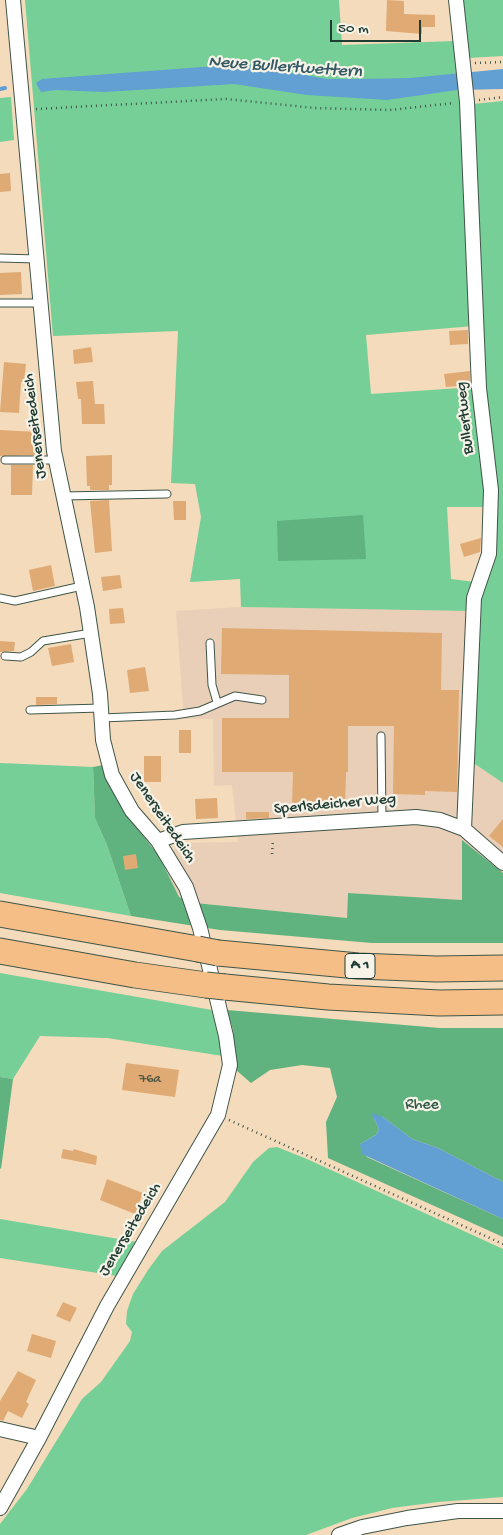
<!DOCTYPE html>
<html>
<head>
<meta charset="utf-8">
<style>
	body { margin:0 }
	#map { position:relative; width:503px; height:1535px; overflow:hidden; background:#f3dbbc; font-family:"Gochi Hand",sans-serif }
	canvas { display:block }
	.scale { position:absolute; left:330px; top:20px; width:91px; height:22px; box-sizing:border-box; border:2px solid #1f3d34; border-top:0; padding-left:6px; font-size:15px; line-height:18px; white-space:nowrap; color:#1f3d34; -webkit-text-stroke:4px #f7f3e8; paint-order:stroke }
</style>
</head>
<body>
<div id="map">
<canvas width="503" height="1535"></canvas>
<div class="scale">50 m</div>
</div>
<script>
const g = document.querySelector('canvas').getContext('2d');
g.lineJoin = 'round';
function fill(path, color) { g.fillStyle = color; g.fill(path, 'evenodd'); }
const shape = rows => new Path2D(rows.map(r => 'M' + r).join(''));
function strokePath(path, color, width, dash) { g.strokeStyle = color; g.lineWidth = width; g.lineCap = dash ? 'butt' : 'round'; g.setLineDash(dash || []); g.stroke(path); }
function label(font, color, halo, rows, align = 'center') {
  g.font = font + ' "Gochi Hand",sans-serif'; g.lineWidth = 4.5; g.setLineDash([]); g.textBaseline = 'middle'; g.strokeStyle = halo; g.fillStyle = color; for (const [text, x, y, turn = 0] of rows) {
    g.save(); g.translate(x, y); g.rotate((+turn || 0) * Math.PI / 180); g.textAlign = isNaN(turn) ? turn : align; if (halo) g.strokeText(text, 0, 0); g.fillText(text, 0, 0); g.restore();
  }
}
fill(shape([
	[241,607,479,611,472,762,503,783,503,873,462,840,462,900,348,893,347,918,195,903,179,897,159,856,189,843,238,842,232,785,214,786,213,719,184,719,176,611]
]), '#e9cfb7');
fill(shape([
	[25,0,339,0,342,45,454,41,461,109,474,326,366,335,371,394,475,387,487,507,447,507,451,579,475,582,470,611,241,607,240,579,190,582,201,517,195,484,171,483,178,331,53,336],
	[461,0,503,0,503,56,468,58],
	[11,97,14,140,0,142,0,98],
	[503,101,503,783,472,762,479,599,492,555,482,388,473,104],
	[0,763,93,767,95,818,107,845,131,916,0,893],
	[0,973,212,1010,223,1056,107,1038,40,1036,13,1079,0,1077],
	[277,1147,307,1159,503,1249,503,1497,438,1502,392,1508,352,1518,306,1535,0,1535,0,1524,27,1489,82,1399,101,1382,130,1341,132,1332,126,1324,127,1311,133,1294,148,1270,162,1251,225,1202,253,1162,269,1148],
	[0,1219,137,1242,117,1276,0,1258]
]), '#75cf96');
fill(shape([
	[363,515,366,559,278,561,277,521],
	[103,765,124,812,159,856,179,897,195,903,347,918,348,893,462,900,462,840,503,873,503,943,372,943,220,930,131,916,107,845,95,818,93,767],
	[227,1010,440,1028,503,1028,503,1182,438,1148,412,1139,383,1117,374,1119,379,1129,376,1135,360,1144,367,1157,503,1219,503,1237,328,1158,326,1122,337,1097,330,1068,302,1065,270,1070,251,1083,236,1070,233,1030],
	[0,1077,13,1079,1,1169,0,1168]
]), '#60b27f');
fill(shape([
	[229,65,249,65,327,79,361,79,410,78,503,69,503,89,457,90,387,100,307,95,234,84,104,92,56,90,41,92,36,83,42,79],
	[371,1113,383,1117,412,1139,438,1148,503,1182,503,1219,362,1154,360,1144,376,1135,379,1129]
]), '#629fd3');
strokePath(shape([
	[0,89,5,88]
]), '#629fd3', 4);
fill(shape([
	[387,0,404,1,404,14,435,15,435,27,422,27,422,34,386,31],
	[10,173,11,191,0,192,0,174],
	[21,272,22,294,0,295,0,273],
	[468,330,468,344,450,345,449,331],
	[91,347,93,362,74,364,73,350],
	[4,362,26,364,24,382,21,382,19,413,0,412],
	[470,371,470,385,446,387,444,374],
	[93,381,95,404,104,404,105,424,82,424,81,399,78,399,76,382],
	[0,430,38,432,37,455,0,456],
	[112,455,112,485,109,485,109,490,90,490,90,486,87,486,86,456],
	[11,465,33,465,32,495,11,495],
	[109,500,112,551,95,553,90,501],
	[173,501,186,501,186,520,174,520],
	[481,538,480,552,464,557,460,544],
	[51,565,55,586,33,591,29,570],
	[120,575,122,588,103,591,101,577],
	[123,608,125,623,110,624,109,609],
	[222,628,442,633,441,690,459,690,457,792,425,791,425,795,393,794,394,726,348,726,348,772,346,772,345,809,292,807,293,772,222,772,222,718,289,718,289,675,221,674],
	[0,641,15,642,14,651,0,652],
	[71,644,74,662,52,666,48,648],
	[145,667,149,691,130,693,127,670],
	[36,697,57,697,57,704,36,705],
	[179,730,191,730,191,753,179,753],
	[144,756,161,756,161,782,144,782],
	[217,798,218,818,196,819,195,799],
	[246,812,269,812,269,818,246,819],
	[503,819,503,847,489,836],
	[136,854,138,868,125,870,123,856],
	[126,1063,179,1070,175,1097,122,1090],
	[63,1149,73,1151,74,1149,97,1156,96,1165,61,1158],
	[107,1179,143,1193,135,1214,100,1200],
	[63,1302,77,1308,70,1322,56,1316],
	[32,1334,56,1341,51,1358,27,1351],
	[18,1371,36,1380,26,1402,29,1404,22,1418,8,1411,3,1421,0,1420,0,1401]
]), '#dfaa74');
const lane = shape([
	[0,258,37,259],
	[0,303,41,303],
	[5,460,56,460],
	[63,496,167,494],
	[0,598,15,601,82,586],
	[210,643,212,685,217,702],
	[5,656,21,657,31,652,43,641,91,633],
	[30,710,101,708],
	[102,718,175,715,200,711,235,696,262,700],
	[381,736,382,818]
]);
const street = shape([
	[456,0,467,102,479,388,491,490,489,554,474,598,464,829],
	[158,841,183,832,416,817,440,820,464,829,503,863],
	[0,1429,39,1438],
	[0,1508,39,1438,107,1306,218,1115,230,1065,226,1036,200,928,186,887,158,841,132,811,112,775,103,740,100,694,87,607,54,451,13,0],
	[339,1535,362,1527,407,1518,458,1511,503,1511]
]);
const highway = shape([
	[0,914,198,949],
	[0,951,135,975,206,985],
	[218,953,358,966,436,969,503,968],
	[225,987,328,997,439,1003,503,1002]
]);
strokePath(lane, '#3f5548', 9);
strokePath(street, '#3f5548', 16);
strokePath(highway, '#3f5548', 27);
strokePath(shape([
	[475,63,503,62],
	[479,100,503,97],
	[36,109,226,99,315,108,390,110,454,103],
	[272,854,273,839],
	[229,1120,503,1244]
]), '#3f5548', 2.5, [1, 4]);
strokePath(lane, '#fff', 7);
strokePath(street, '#fff', 14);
strokePath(highway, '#f6be87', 25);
const highwayBridge = shape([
	[198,949,218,953],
	[206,985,225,987]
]);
strokePath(highwayBridge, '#3f5548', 27, []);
strokePath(highwayBridge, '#f6be87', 25);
label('14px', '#4f5844', null, [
	["76a",150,1080]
]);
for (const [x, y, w] of [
	[360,966,30]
]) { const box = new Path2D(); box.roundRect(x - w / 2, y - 12.5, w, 25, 4); g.fillStyle = '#f7f3e8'; g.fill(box); strokePath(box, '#1f3d34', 1); }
label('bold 15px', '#1f3d34', null, [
	["A 1",360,966]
]);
label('16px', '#1f3d34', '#f7f3e8', [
	["Bullertweg",466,418,-96],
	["Jenerseitedeich",36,426,-97],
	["Sperlsdeicher Weg",335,805,-5],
	["Jenerseitedeich",162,818,56],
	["Jenerseitedeich",131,1230,-59]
]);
label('16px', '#305a48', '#f7f3e8', [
	["Rhee",422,1106]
]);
label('italic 18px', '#335a64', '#f7f3e8', [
	["Neue Bullertwettern",285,68,4]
]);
</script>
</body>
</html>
